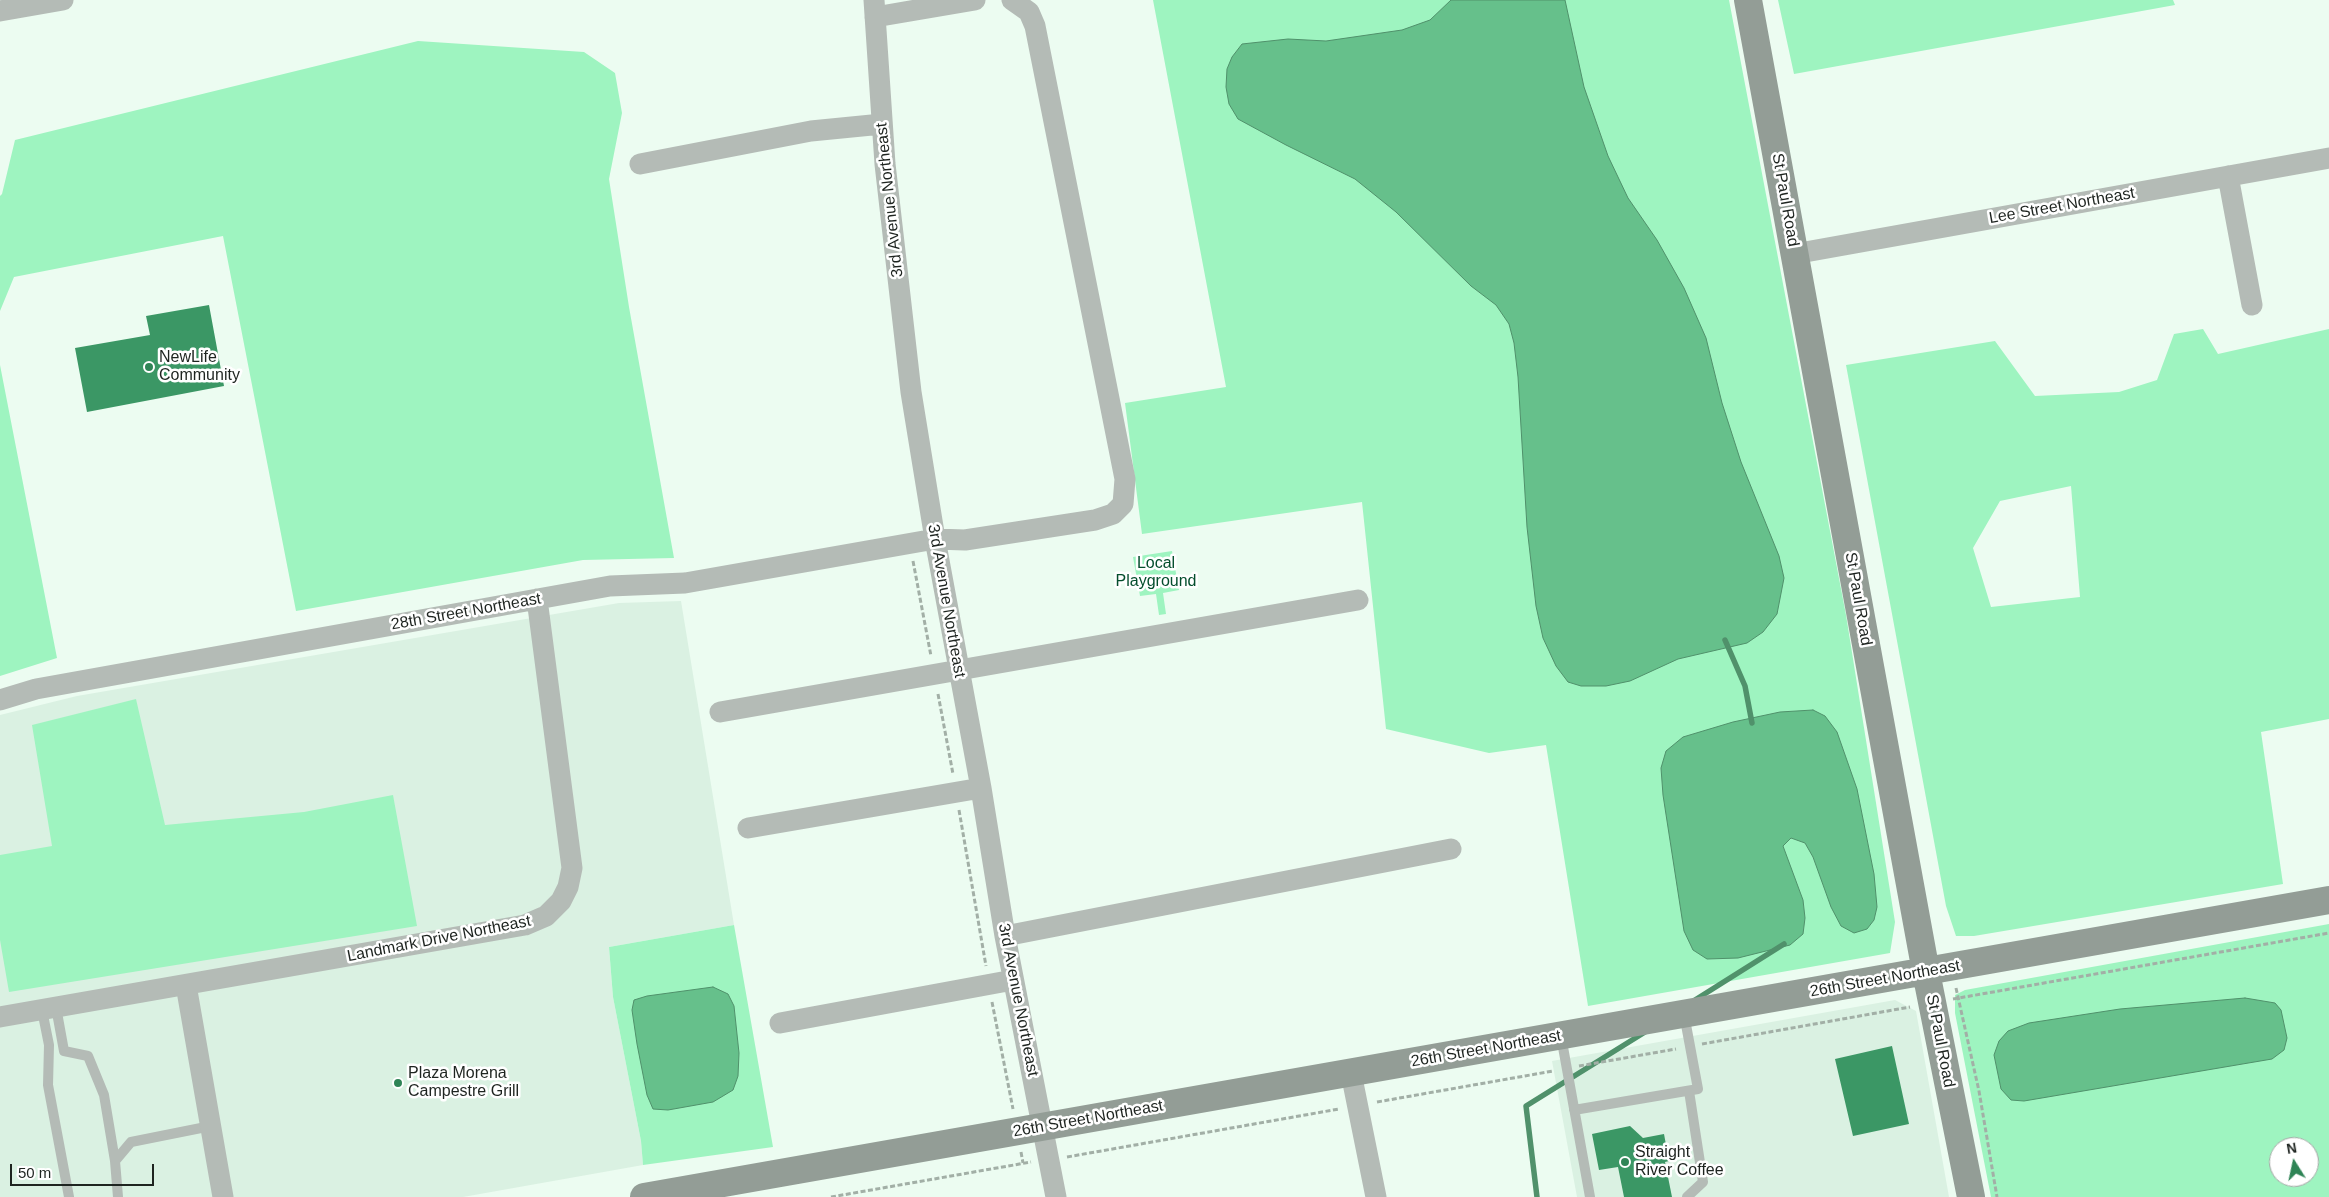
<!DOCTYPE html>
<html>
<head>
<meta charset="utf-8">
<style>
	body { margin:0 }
	#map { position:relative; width:2329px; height:1197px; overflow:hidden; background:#ecfcf1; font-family:Helvetica,sans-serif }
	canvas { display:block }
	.north { position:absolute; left:2269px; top:1137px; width:50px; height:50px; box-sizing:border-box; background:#fff; border:1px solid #a5a7a6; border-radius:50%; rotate:350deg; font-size:14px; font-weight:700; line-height:20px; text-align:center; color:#1e2420 }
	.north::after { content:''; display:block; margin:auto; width:18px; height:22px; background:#2f8456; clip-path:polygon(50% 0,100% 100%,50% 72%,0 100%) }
	.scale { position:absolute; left:10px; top:1164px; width:144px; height:22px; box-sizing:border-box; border:2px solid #1e2420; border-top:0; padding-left:6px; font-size:15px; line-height:18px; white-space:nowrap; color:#1e2420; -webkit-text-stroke:4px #fff; paint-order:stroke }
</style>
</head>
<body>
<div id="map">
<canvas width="2329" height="1197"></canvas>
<div class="north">N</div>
<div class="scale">50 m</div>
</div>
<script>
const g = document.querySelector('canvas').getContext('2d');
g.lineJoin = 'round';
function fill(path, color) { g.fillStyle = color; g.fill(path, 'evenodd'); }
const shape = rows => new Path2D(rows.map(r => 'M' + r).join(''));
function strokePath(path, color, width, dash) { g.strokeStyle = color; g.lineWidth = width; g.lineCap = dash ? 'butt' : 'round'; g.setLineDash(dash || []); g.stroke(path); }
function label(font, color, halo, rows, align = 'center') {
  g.font = font + ' Helvetica,sans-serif'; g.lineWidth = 5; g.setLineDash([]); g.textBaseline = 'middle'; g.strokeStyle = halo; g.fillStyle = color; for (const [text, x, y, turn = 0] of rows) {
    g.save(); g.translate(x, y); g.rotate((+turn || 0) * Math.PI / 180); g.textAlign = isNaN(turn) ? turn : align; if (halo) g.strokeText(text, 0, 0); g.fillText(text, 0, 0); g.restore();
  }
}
fill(shape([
	[681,601,734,925,609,947,613,997,641,1141,643,1165,463,1197,0,1197,0,715,77,696,619,603],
	[1895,1000,1916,1011,1949,1197,1577,1197,1552,1061]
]), '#daf1e2');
fill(shape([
	[1153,0,1729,0,1846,615,1895,922,1890,953,1588,1006,1546,745,1489,753,1386,729,1362,502,1142,534,1125,403,1226,387],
	[1778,0,2173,0,2175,5,1794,74],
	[418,41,584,52,615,73,622,113,609,179,629,307,674,558,583,560,296,611,223,236,14,277,0,311,0,196,2,194,15,140],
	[2203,329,2218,354,2329,329,2329,719,2261,732,2283,884,1974,936,1956,936,1946,906,1846,365,1995,341,2035,396,2119,392,2157,380,2174,334],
	[2071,486,2080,597,1991,607,1973,548,2000,501],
	[0,365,57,658,0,676],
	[1172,551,1179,590,1163,593,1166,614,1159,615,1156,594,1140,596,1133,557],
	[136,699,165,825,304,812,393,795,417,926,9,992,0,940,0,855,52,846,32,725],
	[2329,924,2329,1197,1991,1197,1955,1013,1955,995,1965,990],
	[2279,1147,2309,1147,2309,1177,2279,1177],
	[734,925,773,1147,643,1165,641,1141,613,997,609,947]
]), '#9ef4c0');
const water = shape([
	[1451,0,1565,0,1584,87,1608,156,1628,198,1657,240,1684,288,1706,338,1722,403,1741,462,1779,556,1784,578,1777,614,1763,632,1747,643,1678,659,1630,681,1606,686,1581,686,1568,682,1556,666,1543,638,1536,606,1527,527,1518,377,1514,343,1509,324,1496,305,1471,286,1396,212,1355,179,1286,145,1238,119,1229,104,1226,87,1227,69,1232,57,1242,44,1288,39,1326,41,1402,30,1430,20,1451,0],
	[1813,710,1825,716,1837,732,1857,789,1874,874,1877,907,1874,920,1867,929,1854,933,1841,926,1831,907,1813,857,1805,843,1791,838,1783,846,1803,900,1805,918,1803,934,1790,945,1738,958,1707,959,1693,950,1684,931,1663,795,1661,768,1666,751,1683,737,1733,722,1780,712,1813,710],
	[713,987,728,994,734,1006,739,1053,738,1076,733,1090,713,1102,668,1110,653,1109,647,1095,637,1044,632,1010,634,1000,647,996,713,987],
	[2245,998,2275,1003,2281,1010,2287,1038,2284,1050,2272,1059,2024,1101,2011,1100,2001,1089,1994,1055,1999,1041,2008,1031,2029,1023,2120,1009,2245,998]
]);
fill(water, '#66c08b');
strokePath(water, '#50916b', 1);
strokePath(shape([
	[1725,640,1745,686,1752,723],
	[1695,1000,1784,944],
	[1537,1197,1526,1106,1645,1032]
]), '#50916b', 5.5);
fill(shape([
	[209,305,224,386,87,412,75,348,150,335,146,316],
	[1892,1046,1909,1124,1853,1136,1835,1059],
	[1630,1126,1643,1138,1664,1134,1669,1161,1665,1162,1672,1197,1624,1197,1618,1167,1599,1170,1592,1134]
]), '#3b9765');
strokePath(shape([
	[913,561,931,656],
	[938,694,953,774],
	[959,810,986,966],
	[1956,988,1979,1091,1997,1197],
	[1953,999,2329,933],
	[992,1002,1013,1109],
	[1702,1044,1910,1007],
	[1579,1066,1676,1049],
	[1377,1102,1553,1071],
	[1021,1152,1023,1163],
	[1067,1157,1339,1109],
	[831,1197,1031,1162]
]), '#a2afa6', 3, [5, 2.5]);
strokePath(shape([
	[56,1007,64,1051,88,1056,104,1095,115,1161],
	[42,1010,49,1045,48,1085,69,1197],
	[1561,1036,1590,1197],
	[1574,1110,1698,1089,1684,1014],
	[118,1197,115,1161,131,1142,211,1126],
	[1687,1197,1703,1182,1689,1091]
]), '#b4bbb6', 10);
strokePath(shape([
	[874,0,885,164,911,392,935,539,981,788,1005,936,1056,1197],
	[0,11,63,0],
	[875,17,975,0],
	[640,164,811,131,882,124],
	[2228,176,2252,305],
	[1794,254,2329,158],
	[0,700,36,689,610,586,685,583,935,539,965,540,1095,520,1113,514,1123,504,1125,479,1035,26,1029,12,1012,0],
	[720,712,1358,600],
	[748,828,981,788],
	[1005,936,1451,849],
	[186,985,223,1197],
	[0,1017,525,925,546,916,561,901,568,887,572,868,537,599],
	[780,1023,1013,980],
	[1351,1073,1376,1197]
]), '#b4bbb6', 21);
strokePath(shape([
	[1748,0,1926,972,1971,1197],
	[644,1197,2329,900]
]), '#939d96', 28);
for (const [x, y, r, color] of [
	[149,367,5,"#2f8456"],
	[398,1083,5,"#2f8456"],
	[1625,1162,5,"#2f8456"]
]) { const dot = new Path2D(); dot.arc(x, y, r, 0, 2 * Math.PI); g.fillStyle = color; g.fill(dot); strokePath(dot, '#fff', 2); }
label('16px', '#1e2420', '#fff', [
	["3rd Avenue Northeast",890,200,-96],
	["St Paul Road",1785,200,80],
	["Lee Street Northeast",2062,206,-10],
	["St Paul Road",1858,599,80],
	["3rd Avenue Northeast",946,601,80],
	["28th Street Northeast",466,612,-10],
	["Landmark Drive Northeast",439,939,-11],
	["26th Street Northeast",1885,979,-10],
	["3rd Avenue Northeast",1018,1000,79],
	["St Paul Road",1940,1041,79],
	["26th Street Northeast",1486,1049,-10],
	["26th Street Northeast",1088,1119,-10]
]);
label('16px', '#1e2420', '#fff', [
	["NewLife",159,358],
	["Community",159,376],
	["Plaza Morena",408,1074],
	["Campestre Grill",408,1092],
	["Straight",1635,1153],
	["River Coffee",1635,1171]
], 'left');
label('16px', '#044e2d', '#fff', [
	["Local",1156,564],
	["Playground",1156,582]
]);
</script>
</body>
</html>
